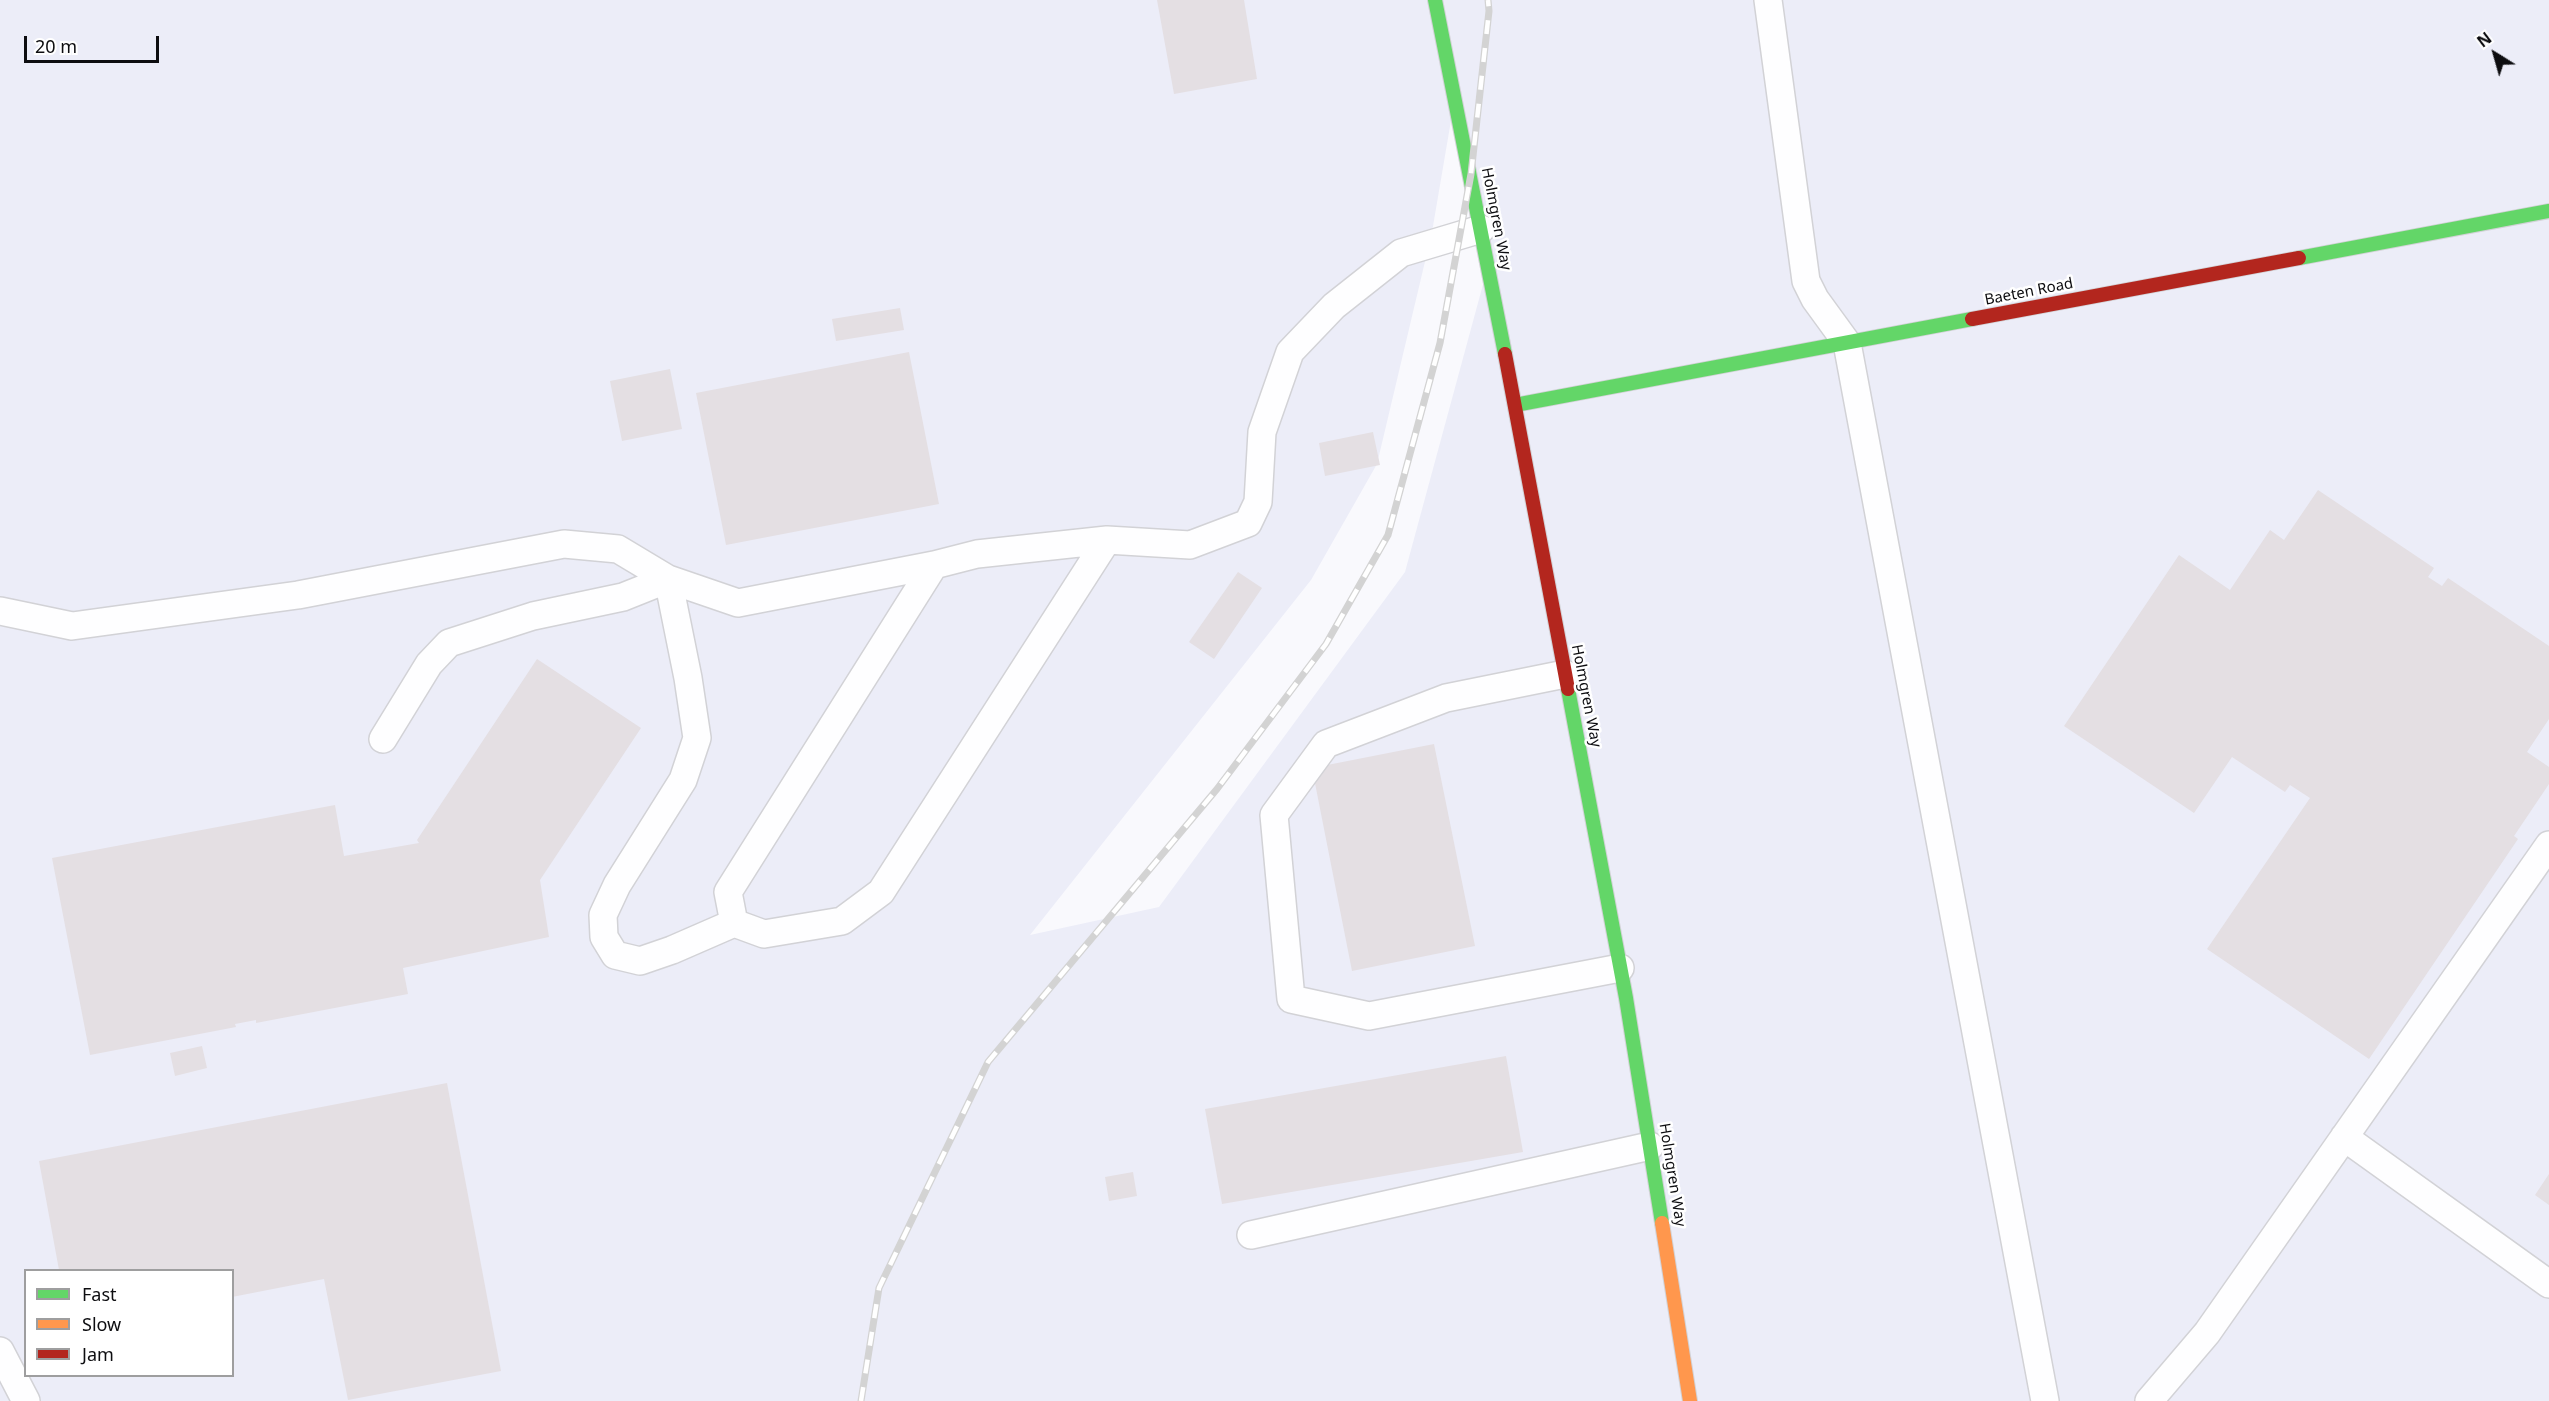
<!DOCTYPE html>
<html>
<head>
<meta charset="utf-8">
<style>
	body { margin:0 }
	#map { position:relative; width:2549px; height:1401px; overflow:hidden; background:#f9f9fd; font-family:"Noto Sans",sans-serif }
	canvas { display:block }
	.legend { position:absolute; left:24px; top:1269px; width:210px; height:108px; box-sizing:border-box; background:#fff; border:2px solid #9e9e9f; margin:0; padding:8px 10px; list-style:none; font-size:18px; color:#0d0d10 }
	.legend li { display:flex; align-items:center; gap:12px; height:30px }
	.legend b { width:30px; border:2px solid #9e9e9f }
	.north { position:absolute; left:2465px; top:24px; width:60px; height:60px; -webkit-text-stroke:4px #fff; paint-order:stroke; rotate:323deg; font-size:16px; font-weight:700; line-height:24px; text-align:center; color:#0d0d10 }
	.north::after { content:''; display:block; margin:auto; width:21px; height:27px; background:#0d0d10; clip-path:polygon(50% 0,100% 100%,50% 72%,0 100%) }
	.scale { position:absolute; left:24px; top:36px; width:135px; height:27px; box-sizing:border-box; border:3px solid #0d0d10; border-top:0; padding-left:8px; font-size:18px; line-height:21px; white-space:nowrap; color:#0d0d10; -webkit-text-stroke:4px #fff; paint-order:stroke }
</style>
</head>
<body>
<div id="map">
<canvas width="2549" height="1401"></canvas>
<ul class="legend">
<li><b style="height:8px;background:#63d668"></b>Fast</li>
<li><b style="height:8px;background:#ff974d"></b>Slow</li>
<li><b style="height:8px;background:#b3261e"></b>Jam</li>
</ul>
<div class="north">N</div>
<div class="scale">20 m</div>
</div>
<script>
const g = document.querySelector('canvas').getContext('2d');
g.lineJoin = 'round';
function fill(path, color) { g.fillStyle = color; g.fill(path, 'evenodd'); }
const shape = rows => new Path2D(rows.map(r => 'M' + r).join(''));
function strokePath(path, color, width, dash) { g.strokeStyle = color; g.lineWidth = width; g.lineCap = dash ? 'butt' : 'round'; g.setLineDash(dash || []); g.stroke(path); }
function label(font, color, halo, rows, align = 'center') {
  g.font = font + ' "Noto Sans",sans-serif'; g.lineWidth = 5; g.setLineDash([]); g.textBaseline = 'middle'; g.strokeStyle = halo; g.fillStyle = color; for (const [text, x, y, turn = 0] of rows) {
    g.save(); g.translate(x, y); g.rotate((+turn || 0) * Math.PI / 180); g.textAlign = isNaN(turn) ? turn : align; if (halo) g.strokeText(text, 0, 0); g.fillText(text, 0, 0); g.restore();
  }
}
fill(shape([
	[0,0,2549,0,2549,1401,0,1401],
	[1455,97,1488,266,1405,572,1159,907,1030,935,1311,580,1377,464,1432,232],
	[26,1270,232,1270,232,1376,26,1376]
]), '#ecedf8');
fill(shape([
	[1157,0,1244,0,1257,79,1174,94],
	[900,308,904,330,836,341,832,319],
	[909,352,939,504,726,545,696,393],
	[670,369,682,429,622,441,610,381],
	[1373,432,1380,465,1325,476,1319,443],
	[2318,490,2434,568,2428,577,2442,586,2448,578,2549,646,2549,719,2527,752,2549,767,2549,784,2514,836,2518,839,2369,1059,2207,949,2310,798,2290,785,2285,792,2232,757,2194,813,2064,726,2179,555,2230,590,2270,530,2284,540],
	[1238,572,1262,588,1214,659,1189,642],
	[537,659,641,728,540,880,549,937,403,968,408,994,256,1023,256,1020,235,1024,236,1027,90,1055,52,858,335,805,344,856,419,843,417,840],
	[1434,744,1475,946,1352,971,1312,768],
	[202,1046,207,1068,175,1076,170,1053],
	[1506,1056,1523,1152,1222,1204,1205,1109],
	[447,1083,501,1371,348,1400,324,1279,232,1297,232,1270,59,1270,39,1161],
	[1133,1172,1137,1196,1109,1201,1105,1177],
	[2549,1174,2549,1205,2535,1195]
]), '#e4dfe3');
const lane = shape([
	[1768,0,1806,281,1815,299,1847,343,2045,1401],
	[934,565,728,892,734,923,764,934,842,921,881,892,1107,540],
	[0,611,72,626,298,595,564,544,618,549,668,579,738,603,934,565,977,554,1107,540,1190,545,1248,523,1258,502,1262,432,1290,352,1334,306,1401,253,1481,229],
	[1565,674,1446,698,1326,744,1274,815,1291,999,1369,1016,1620,968],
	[383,739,429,664,449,643,533,616,623,597,668,579,688,678,697,738,683,780,617,885,603,915,604,937,615,955,640,961,672,950,734,923],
	[2344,1137,2549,1284],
	[1251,1235,1650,1146],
	[0,1351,26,1401],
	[2149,1401,2207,1333,2549,845]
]);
const fast = shape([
	[1435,0,1505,354],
	[2299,258,2549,211],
	[1515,405,1972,319],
	[1568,689,1626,998,1662,1223]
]);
const slow = shape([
	[1662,1223,1690,1401]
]);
const jam = shape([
	[1972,319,2299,258],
	[1505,354,1568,689]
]);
strokePath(lane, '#d2d2d6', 30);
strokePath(fast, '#d2d2d6', 16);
strokePath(slow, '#d2d2d6', 16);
strokePath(jam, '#d2d2d6', 16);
strokePath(lane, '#fefeff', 27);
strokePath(fast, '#63d668', 14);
strokePath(slow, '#ff974d', 14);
strokePath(jam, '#b3261e', 14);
const rail = shape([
	[861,1401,879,1288,988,1062,1217,789,1326,644,1388,535,1440,343,1471,174,1489,11,1488,0]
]);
strokePath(rail, '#d3d3d3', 7);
strokePath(rail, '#fff', 4.5, [14]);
label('15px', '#0d0d10', '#fff', [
	["Holmgren Way",1496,219,79],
	["Baeten Road",2029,292,-11],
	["Holmgren Way",1586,696,79],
	["Holmgren Way",1672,1175,81]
]);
</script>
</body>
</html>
